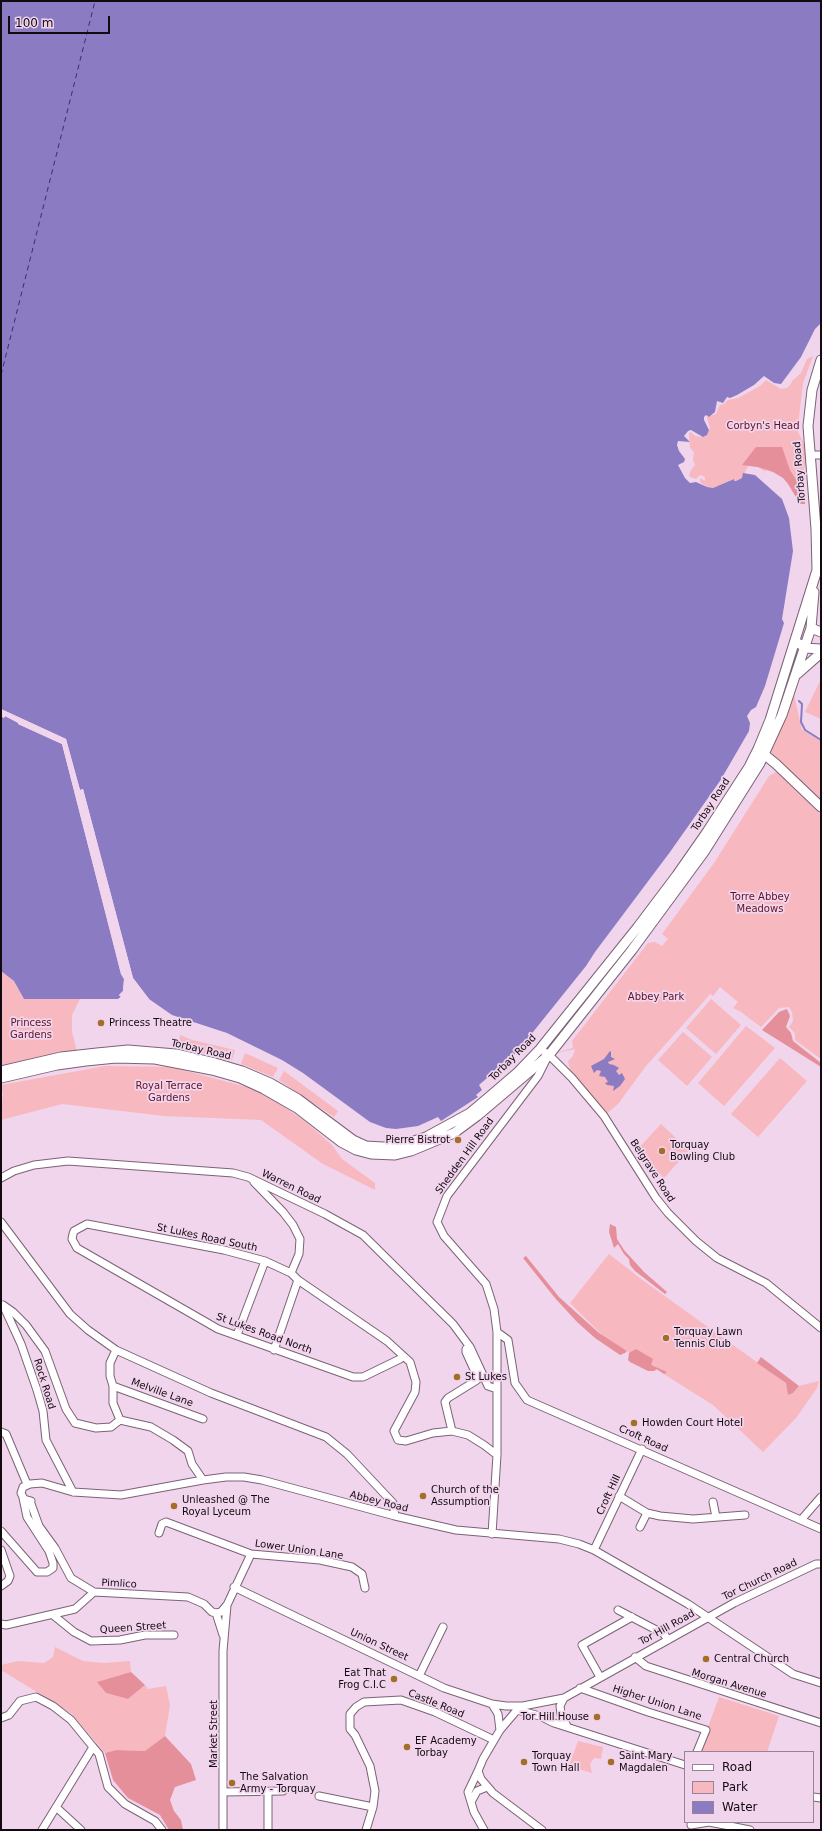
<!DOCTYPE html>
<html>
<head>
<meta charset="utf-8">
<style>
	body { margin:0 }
	#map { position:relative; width:822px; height:1831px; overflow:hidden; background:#f1d5ec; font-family:"DejaVu Sans",sans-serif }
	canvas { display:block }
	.frame { position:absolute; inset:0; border:2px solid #130911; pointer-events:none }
	.legend { position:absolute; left:684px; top:1751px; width:130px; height:72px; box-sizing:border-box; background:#f1d5ec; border:1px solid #988394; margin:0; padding:5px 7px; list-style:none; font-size:12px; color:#130911 }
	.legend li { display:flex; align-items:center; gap:8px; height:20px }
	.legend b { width:20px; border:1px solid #988394 }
	.scale { position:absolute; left:8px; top:16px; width:102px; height:18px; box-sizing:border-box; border:2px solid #130911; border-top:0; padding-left:5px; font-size:12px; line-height:14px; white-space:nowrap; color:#130911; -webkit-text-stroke:3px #f1d5ec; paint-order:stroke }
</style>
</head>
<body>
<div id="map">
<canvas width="822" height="1831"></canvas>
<div class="frame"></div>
<ul class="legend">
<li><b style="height:5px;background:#fff"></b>Road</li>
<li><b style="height:11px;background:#f7b8bf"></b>Park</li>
<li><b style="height:11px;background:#8a7bc2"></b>Water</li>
</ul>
<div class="scale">100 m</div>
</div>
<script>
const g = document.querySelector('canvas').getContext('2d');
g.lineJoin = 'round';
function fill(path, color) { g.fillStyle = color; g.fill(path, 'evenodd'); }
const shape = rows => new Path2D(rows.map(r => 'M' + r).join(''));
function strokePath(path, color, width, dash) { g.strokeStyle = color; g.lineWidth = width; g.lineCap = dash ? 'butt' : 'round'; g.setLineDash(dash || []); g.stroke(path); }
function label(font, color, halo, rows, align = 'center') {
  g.font = font + ' "DejaVu Sans",sans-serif'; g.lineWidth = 3.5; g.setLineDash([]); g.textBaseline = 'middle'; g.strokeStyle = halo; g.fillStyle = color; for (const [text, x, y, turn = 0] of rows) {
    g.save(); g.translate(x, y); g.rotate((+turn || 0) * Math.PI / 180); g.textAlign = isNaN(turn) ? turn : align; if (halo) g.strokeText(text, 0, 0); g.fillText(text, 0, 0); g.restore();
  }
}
fill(shape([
	[813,356,803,383,799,418,798,432,810,455,802,473,804,492,790,470,758,465,767,471,764,471,758,467,748,466,742,478,736,481,734,481,733,479,713,488,707,487,700,482,700,478,705,481,705,477,700,475,696,479,690,477,689,475,691,470,695,465,693,460,694,452,690,448,689,433,691,432,695,436,703,437,707,435,710,428,707,417,716,414,720,405,724,404,728,400,738,398,760,386,766,380,781,389,787,388,791,384,792,381,801,373,807,359],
	[821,679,821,719,805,712],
	[792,686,802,730,821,741,821,807,765,755],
	[778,771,821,815,821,1059,795,1040,795,1033,789,1027,793,1021,792,1012,789,1007,779,1008,761,1027,741,1012,733,1008,738,1002,720,987,713,996,710,994,705,1000,646,1066,618,1104,604,1116,572,1078,568,1061,573,1056,575,1049,549,1055,573,1048,572,1041,648,943,655,942,662,946,668,939,662,934,714,863,769,776],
	[1,971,14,981,24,999,80,999,72,1015,72,1032,77,1051,1,1065],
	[711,999,741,1025,716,1054,686,1028],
	[746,1026,775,1048,724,1106,698,1083],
	[683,1032,712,1057,687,1086,658,1060],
	[180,1035,192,1040,235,1050,232,1060,179,1048],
	[245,1053,278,1068,273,1077,241,1064],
	[780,1058,807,1081,758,1137,731,1114],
	[105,1066,171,1067,247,1087,273,1099,307,1123,332,1145,342,1159,375,1183,375,1190,323,1164,261,1120,164,1116,62,1104,1,1120,3,1092,1,1091,1,1085],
	[284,1071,338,1111,334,1117,279,1080],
	[661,1124,689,1150,664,1178,635,1152],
	[609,1254,641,1279,786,1383,787,1388,793,1393,799,1386,819,1381,817,1388,796,1418,763,1452,713,1405,603,1336,570,1303],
	[55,1647,83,1661,104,1663,130,1661,131,1672,98,1682,106,1693,128,1699,145,1685,148,1689,166,1686,170,1705,165,1736,145,1751,116,1750,105,1753,71,1713,1,1670,1,1665,18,1661,44,1663,53,1657],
	[719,1697,779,1716,767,1752,699,1752],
	[578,1741,603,1747,601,1759,594,1758,590,1764,592,1773,569,1766]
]), '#f7b8bf');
fill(shape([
	[756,447,782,447,790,470,804,492,805,504,800,504,788,484,783,478,773,472,758,467,742,465],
	[787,1009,790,1016,786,1027,791,1033,793,1041,821,1063,821,1067,762,1030,779,1012],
	[610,1224,616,1227,617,1239,624,1250,644,1272,667,1292,665,1294,635,1271,630,1265,629,1259,624,1254,618,1244,614,1248,609,1232],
	[526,1256,559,1297,599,1333,627,1351,625,1353,620,1355,595,1338,577,1322,555,1298,523,1258],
	[636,1349,653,1359,651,1365,667,1372,664,1374,657,1369,654,1371,648,1371,630,1362,628,1360,629,1353],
	[761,1357,799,1386,793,1393,788,1395,786,1383,757,1363],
	[131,1672,145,1685,128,1699,106,1693,97,1682],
	[165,1736,191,1764,196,1780,175,1787,170,1800,174,1811,181,1820,183,1830,169,1830,160,1815,128,1798,113,1780,105,1753,116,1750,145,1751]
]), '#e58f9a');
fill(shape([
	[1,1,821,1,821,323,815,329,801,357,781,384,774,383,764,376,754,385,737,395,730,398,727,397,723,403,717,401,715,412,709,417,706,415,704,417,704,420,709,430,707,435,703,437,691,430,688,431,684,436,690,442,678,441,677,445,679,451,685,459,684,462,678,465,685,478,690,483,696,482,707,487,713,488,734,479,734,481,736,481,742,478,743,473,755,475,782,499,789,518,793,551,782,619,784,623,765,686,756,707,751,710,747,716,750,723,749,731,720,781,670,852,595,952,586,966,517,1052,479,1085,482,1090,476,1095,478,1097,441,1121,438,1117,418,1126,396,1129,386,1128,370,1122,303,1073,282,1060,227,1033,172,1015,149,999,133,978,83,789,80,790,66,739,1,709],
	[1,716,4,718,5,716,19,723,18,724,62,744,109,927,121,974,124,979,123,991,119,995,121,997,118,999,24,999,14,981,1,971],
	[610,1051,611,1052,611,1057,615,1059,608,1062,609,1064,614,1065,619,1068,616,1071,619,1075,622,1073,625,1079,620,1086,613,1091,614,1086,607,1085,605,1083,608,1082,605,1077,599,1076,601,1071,597,1070,594,1073,591,1066,604,1059]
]), '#8a7bc2');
fill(shape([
	[1,709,66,739,80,790,83,789,133,978,149,999,147,999,131,979,81,792,78,791,64,740,1,711],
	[1,714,6,714,64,743,111,926,123,973,126,979,125,991,122,995,122,999,118,999,121,997,119,995,123,991,124,979,121,974,109,927,62,744,18,724,18,723,5,716,4,718,1,716]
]), '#f1d5ec');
strokePath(shape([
	[799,701,802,704,801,722,805,730,821,740]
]), '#8a7bc2', 2);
strokePath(shape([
	[1,375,95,1]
]), '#42287c', 1, [5, 4]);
const minor = shape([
	[810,455,821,455],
	[540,1049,549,1055,572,1078,604,1116,656,1198,668,1213,696,1241,717,1258,766,1283,821,1328],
	[1,1178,14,1171,34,1165,68,1161,233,1173,248,1177,325,1214,363,1235,453,1324,470,1347,488,1386,497,1389],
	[254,1182,283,1212,293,1225,300,1239,299,1254,291,1273],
	[1,1222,70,1314,88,1330,116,1350,211,1393,326,1437,347,1454,393,1503,395,1516],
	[3,1305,13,1312,26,1325,45,1351,66,1409,75,1423,96,1428,111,1427,120,1420,151,1427,173,1440,188,1451,192,1464,203,1480],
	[4,1307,21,1344,37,1390,43,1411,46,1440,73,1492],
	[497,1332,508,1340,515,1383,527,1400,821,1529],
	[237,1335,265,1261],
	[116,1350,110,1363,110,1376,113,1386,113,1403,120,1420],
	[274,1350,298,1280],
	[403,1356,400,1359,363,1377,353,1377,218,1329,77,1248,72,1239,73,1234,74,1231,87,1224,224,1250,265,1261,291,1273,298,1280,387,1341,410,1362,416,1382,415,1392,394,1431,398,1440,406,1441,433,1433,452,1431,468,1435,484,1445,497,1455],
	[113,1386,203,1419],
	[452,1431,445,1402,448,1398,477,1380,477,1376,466,1352,466,1349,470,1347],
	[1,1432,6,1434,27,1484],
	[619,1496,647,1513,660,1516,693,1519,745,1515],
	[30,1501,39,1526,55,1548,71,1578,94,1592,188,1597,204,1604,212,1612,216,1613,221,1612,226,1606],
	[31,1501,24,1499,21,1493,23,1487,30,1484,42,1483,73,1492,121,1495,203,1480,226,1477,244,1477,262,1480,395,1516,456,1530,559,1539,579,1544,594,1550,688,1604,793,1674,821,1683],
	[713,1502,716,1517],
	[801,1520,821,1497],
	[640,1527,647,1513],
	[1,1531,37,1572,47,1572,53,1568,53,1563,49,1551,27,1517,23,1498],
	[159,1533,162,1524,166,1522,251,1554,320,1560,352,1567,362,1574,365,1588],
	[492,1534,497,1455,497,1332,494,1309,486,1284,444,1236,437,1222,447,1196,538,1076,547,1058],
	[1,1550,10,1576,8,1581,1,1586],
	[594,1550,642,1449],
	[234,1587,444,1688,492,1704,498,1714,500,1730],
	[618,1610,664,1634,668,1640],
	[216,1613,223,1635],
	[53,1615,74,1632,91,1641,120,1640,145,1635,174,1635],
	[1,1624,6,1625,75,1609,94,1592],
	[635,1657,646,1666,821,1723],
	[419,1676,443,1627],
	[600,1677,582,1645,632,1617],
	[580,1688,648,1712,706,1730,697,1752],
	[564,1698,560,1706,561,1714,567,1726],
	[492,1704,506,1706,523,1706],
	[517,1710,523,1706,564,1698,734,1603,816,1564,821,1564],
	[1,1718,9,1715,20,1701,36,1697,53,1706,71,1720,93,1747],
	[478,1771,468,1792,474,1812,484,1830],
	[224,1792,283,1791],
	[268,1792,268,1830],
	[319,1796,373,1807],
	[813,1797,821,1798],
	[471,1802,477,1791,487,1787],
	[56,1807,81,1830],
	[691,1825,709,1822,750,1830],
	[42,1830,93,1747,99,1754,108,1787,125,1804,155,1821,162,1830],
	[223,1830,223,1651,227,1605,251,1554],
	[366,1830,373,1807,375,1791,370,1766,355,1735,350,1729,350,1714,356,1707,364,1702,401,1700,435,1712,494,1740],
	[542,1830,493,1793,481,1779,478,1771,483,1759,500,1730,517,1710,540,1716,554,1723,685,1765]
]);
const major = shape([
	[811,628,821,632],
	[800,644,805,648,821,649],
	[797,674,821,653],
	[760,751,776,764,821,807],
	[1,1071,61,1057,97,1053,128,1050,176,1054,215,1063,242,1071,270,1083,298,1099,353,1140,366,1146,383,1147,399,1146,426,1137,470,1113,489,1097,517,1073,540,1049,637,928,677,875,707,832,749,767,758,749,770,720,817,570,816,529,808,426,812,390,821,360],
	[1,1078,57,1065,86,1061,116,1058,155,1059,212,1070,240,1078,264,1089,297,1108,341,1142,356,1150,371,1154,395,1155,411,1151,454,1133,477,1116,549,1055,632,950,704,852,760,763,782,715,811,628,814,592]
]);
strokePath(minor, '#7b6276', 9);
strokePath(major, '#7b6276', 11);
strokePath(minor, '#fff', 7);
strokePath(major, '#fff', 9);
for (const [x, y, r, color] of [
	[101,1023,4,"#a36f27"],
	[458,1140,4,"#a36f27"],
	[662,1151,4,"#a36f27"],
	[666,1338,4,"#a36f27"],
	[457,1377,4,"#a36f27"],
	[634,1423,4,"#a36f27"],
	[423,1496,4,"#a36f27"],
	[174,1506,4,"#a36f27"],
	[706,1659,4,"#a36f27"],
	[394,1679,4,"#a36f27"],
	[597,1717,4,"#a36f27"],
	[407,1747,4,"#a36f27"],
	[524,1762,4,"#a36f27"],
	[611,1762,4,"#a36f27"],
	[232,1783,4,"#a36f27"]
]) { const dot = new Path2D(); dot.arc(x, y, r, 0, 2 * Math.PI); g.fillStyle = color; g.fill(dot); strokePath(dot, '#f1d5ec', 1.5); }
label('10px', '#5e1225', '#f1d5ec', [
	["Corbyn's Head",763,426],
	["Torre Abbey",760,897],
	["Meadows",760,909],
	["Abbey Park",656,997],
	["Princess",31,1023],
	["Gardens",31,1035],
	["Royal Terrace",169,1086],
	["Gardens",169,1098]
]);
label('10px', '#130911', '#f1d5ec', [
	["Torbay Road",800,472,-95],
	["Torbay Road",711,805,-57],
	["Torbay Road",201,1050,13],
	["Torbay Road",513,1058,-45],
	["Shedden Hill Road",465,1156,-54],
	["Belgrave Road",652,1171,57],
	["Warren Road",291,1187,26],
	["St Lukes Road South",207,1238,12],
	["St Lukes Road North",264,1334,20],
	["Rock Road",44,1384,73],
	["Melville Lane",162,1393,20],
	["Croft Road",643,1439,24],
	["Croft Hill",609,1495,-65],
	["Abbey Road",379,1502,14],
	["Lower Union Lane",299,1550,8],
	["Tor Church Road",760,1580,-26],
	["Pimlico",119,1584,3],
	["Queen Street",133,1628,-4],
	["Tor Hill Road",667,1628,-29],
	["Union Street",379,1645,25],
	["Morgan Avenue",729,1684,17],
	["Higher Union Lane",657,1703,18],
	["Castle Road",436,1704,22],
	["Market Street",214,1734,-90]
]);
label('10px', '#130911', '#f1d5ec', [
	["Princess Theatre",109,1023],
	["Pierre Bistrot",450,1140,"right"],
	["Torquay",670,1145],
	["Bowling Club",670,1157],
	["Torquay Lawn",674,1332],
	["Tennis Club",674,1344],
	["St Lukes",465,1377],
	["Howden Court Hotel",642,1423],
	["Church of the",431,1490],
	["Assumption",431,1502],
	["Unleashed @ The",182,1500],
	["Royal Lyceum",182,1512],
	["Central Church",714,1659],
	["Eat That",386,1673,"right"],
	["Frog C.I.C",386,1685,"right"],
	["Tor Hill House",589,1717,"right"],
	["EF Academy",415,1741],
	["Torbay",415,1753],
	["Torquay",532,1756],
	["Town Hall",532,1768],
	["Saint Mary",619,1756],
	["Magdalen",619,1768],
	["The Salvation",240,1777],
	["Army - Torquay",240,1789]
], 'left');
</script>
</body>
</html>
